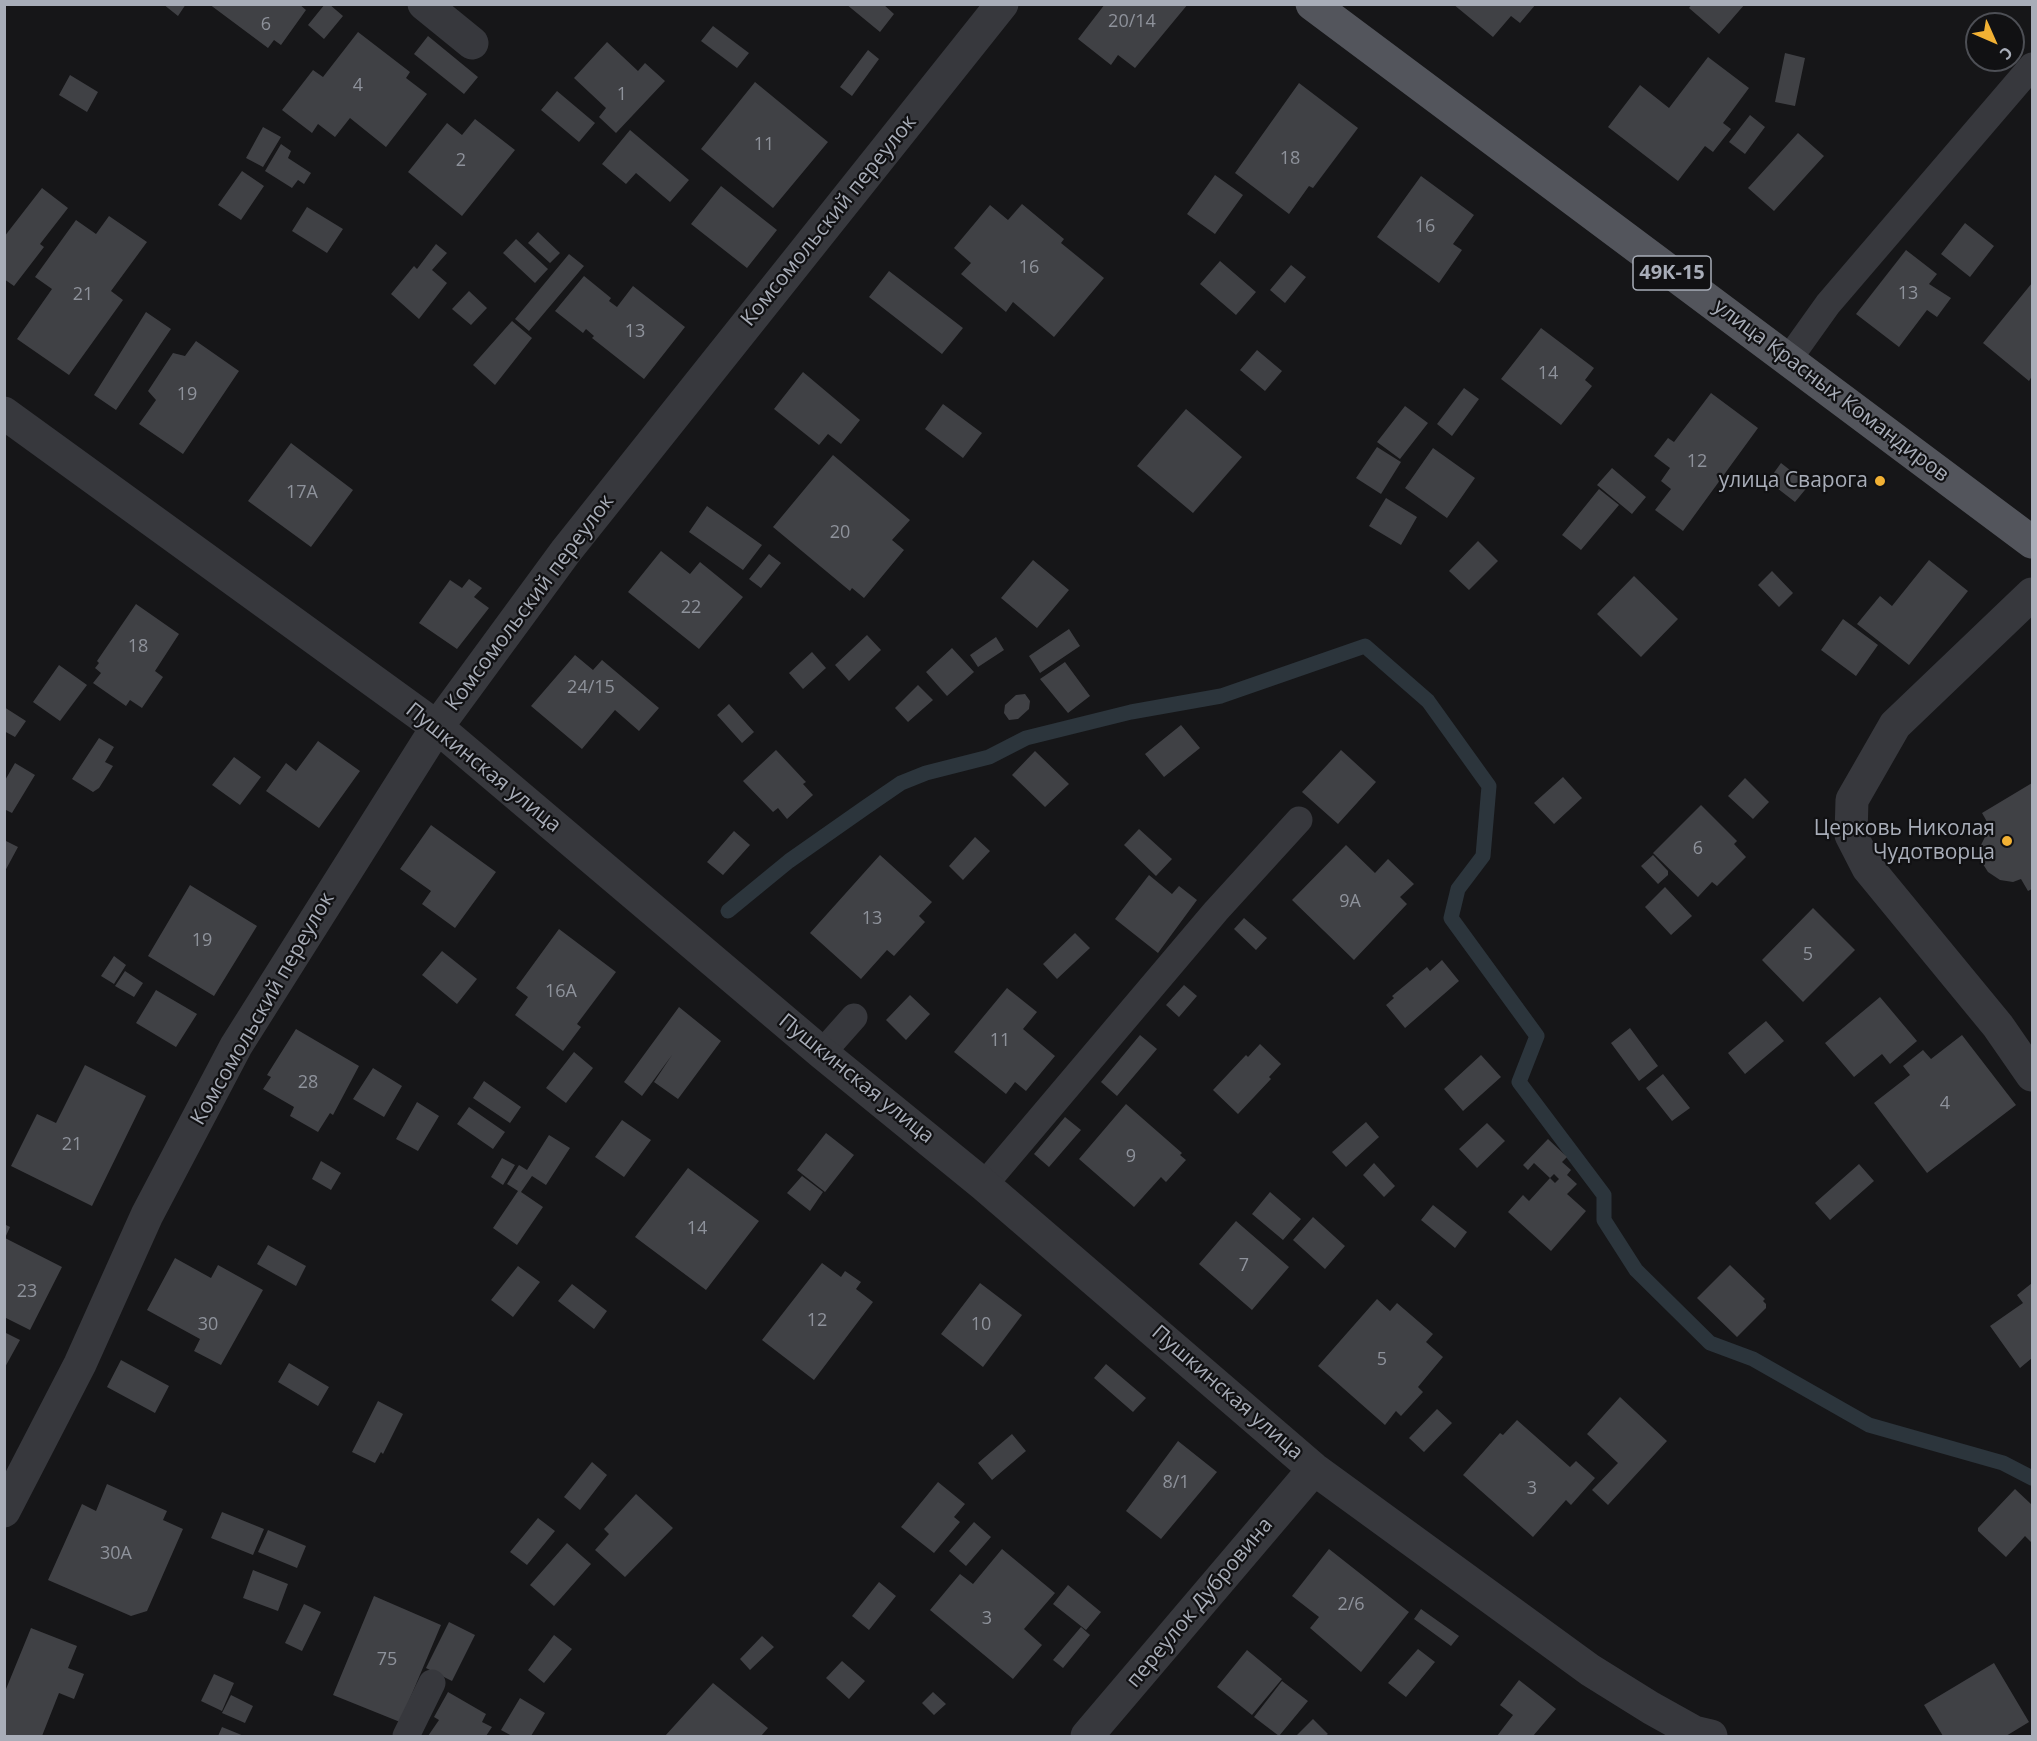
<!DOCTYPE html>
<html>
<head>
<meta charset="utf-8">
<style>
	body { margin:0 }
	#map { position:relative; width:2037px; height:1741px; overflow:hidden; background:#161618; font-family:"Open Sans",sans-serif }
	canvas { display:block }
	.frame { position:absolute; inset:0; border:6px solid #a8adb8; pointer-events:none }
	.north { position:absolute; left:1965px; top:12px; width:60px; height:60px; box-sizing:border-box; background:#111113; border:2px solid #4d4f55; border-radius:50%; rotate:135deg; font-size:16px; font-weight:700; line-height:24px; text-align:center; color:#a8adb8 }
	.north::after { content:''; display:block; margin:auto; width:21px; height:27px; background:#f2b134; clip-path:polygon(50% 0,100% 100%,50% 72%,0 100%) }
</style>
</head>
<body>
<div id="map">
<canvas width="2037" height="1741"></canvas>
<div class="frame"></div>
<div class="north">С</div>
</div>
<script>
const g = document.querySelector('canvas').getContext('2d');
g.lineJoin = 'round';
const shape = rows => new Path2D(rows.map(r => 'M' + r).join(''));
function strokePath(path, color, width, dash) { g.strokeStyle = color; g.lineWidth = width; g.lineCap = dash ? 'butt' : 'round'; g.setLineDash(dash || []); g.stroke(path); }
function fill(path, color) { g.fillStyle = color; g.fill(path, 'evenodd'); }
function label(font, color, halo, rows, align = 'center') {
  g.font = font + ' "Open Sans",sans-serif'; g.lineWidth = 4.5; g.setLineDash([]); g.textBaseline = 'middle'; g.strokeStyle = halo; g.fillStyle = color; for (const [text, x, y, turn = 0] of rows) {
    g.save(); g.translate(x, y); g.rotate((+turn || 0) * Math.PI / 180); g.textAlign = isNaN(turn) ? turn : align; if (halo) g.strokeText(text, 0, 0); g.fillText(text, 0, 0); g.restore();
  }
}
strokePath(shape([
	[728,911,789,861,866,807,901,783,926,773,989,757,1026,738,1131,712,1221,696,1365,646,1428,701,1489,786,1483,856,1458,889,1451,918,1537,1036,1519,1082,1604,1195,1604,1220,1636,1270,1710,1343,1753,1359,1869,1425,2003,1463,2032,1478]
]), '#2c353c', 15);
fill(shape([
	[163,4,186,4,178,16],
	[209,4,299,4,306,10,281,45,274,40,268,48],
	[325,4,329,4,343,16,324,39,308,25],
	[846,4,883,4,894,14,880,32],
	[1105,4,1188,4,1135,68,1118,55,1111,65,1078,39],
	[1453,4,1536,4,1520,23,1511,16,1493,37],
	[1692,4,1745,4,1719,34,1689,8],
	[713,26,749,53,737,68,701,41],
	[358,32,410,72,406,78,427,94,386,147,350,118,335,137,318,124,312,133,282,110,313,70,323,77],
	[428,36,478,77,464,94,414,54],
	[607,42,638,71,645,63,665,81,616,133,599,117,606,108,574,78],
	[868,50,879,59,852,96,840,87],
	[1785,53,1805,58,1795,106,1775,102],
	[1708,57,1749,88,1723,123,1731,129,1713,152,1705,146,1678,181,1608,127,1640,85,1669,108],
	[70,75,98,92,87,112,59,95],
	[755,82,828,142,773,208,701,149],
	[1299,83,1358,128,1313,188,1309,186,1289,214,1235,173],
	[557,91,595,123,579,142,541,110],
	[1750,115,1765,127,1745,154,1729,142],
	[475,119,515,150,462,216,408,172,447,123,462,135],
	[263,127,281,137,263,167,246,158],
	[630,130,689,180,670,202,636,173,626,184,602,164],
	[1798,133,1824,156,1774,211,1748,188],
	[281,144,291,151,288,158,311,173,304,184,298,180,292,188,265,171],
	[242,171,264,186,241,220,218,205],
	[1215,175,1243,195,1215,234,1187,214],
	[1421,176,1474,215,1453,244,1462,250,1439,283,1377,237],
	[721,186,777,230,747,268,691,224],
	[42,188,68,208,40,244,44,247,14,286,4,279,4,237],
	[1022,204,1064,239,1061,243,1104,278,1054,337,1013,302,1006,312,961,274,971,263,954,248,990,205,1008,220],
	[307,207,343,229,327,253,292,231],
	[109,216,147,242,111,291,123,300,69,375,17,339,52,289,35,277,76,220,96,234],
	[1965,223,1994,246,1970,277,1941,254],
	[538,232,560,253,550,263,528,243],
	[516,239,548,269,535,283,503,253],
	[436,244,447,253,432,270,447,283,419,319,391,294,414,266,417,269],
	[1906,250,1937,274,1929,284,1951,298,1937,317,1927,310,1899,347,1856,314],
	[569,254,584,266,529,331,515,319],
	[1220,261,1256,292,1236,315,1200,284],
	[1291,265,1306,277,1285,303,1270,290],
	[889,271,963,328,942,354,869,297],
	[584,276,611,298,609,301,617,307,633,286,685,327,644,379,592,338,594,336,586,329,583,333,555,311],
	[2032,283,2032,376,2029,381,1983,343],
	[469,291,487,308,471,325,452,309],
	[146,312,171,329,116,410,94,395],
	[512,321,532,338,495,385,473,365],
	[1541,328,1594,368,1585,380,1592,386,1561,425,1501,379],
	[196,341,239,371,183,454,139,424,156,400,148,391,173,353,185,356],
	[1257,350,1282,371,1265,391,1240,370],
	[803,372,860,420,841,444,828,434,819,445,774,409],
	[1464,388,1479,399,1452,436,1437,424],
	[1711,393,1758,428,1683,531,1655,510,1671,489,1661,481,1670,468,1654,456,1668,438,1674,442],
	[943,404,982,433,963,458,925,429],
	[1405,406,1428,423,1400,459,1377,442],
	[1186,409,1242,457,1193,513,1137,466],
	[291,443,353,490,311,547,248,501],
	[1377,447,1401,462,1381,494,1356,478],
	[1433,448,1475,478,1447,518,1405,488],
	[833,455,910,520,892,540,904,550,864,598,852,588,850,591,773,527],
	[1781,463,1809,485,1795,502,1768,481],
	[1612,468,1646,497,1632,514,1597,485],
	[1599,489,1619,505,1581,550,1562,535],
	[1386,498,1417,517,1401,545,1369,526],
	[707,506,762,545,743,570,689,532],
	[1478,541,1498,561,1469,590,1449,571],
	[661,551,690,574,700,562,743,597,699,649,628,592],
	[769,554,781,563,761,588,749,579],
	[1033,560,1069,590,1037,628,1001,598],
	[1929,560,1968,591,1909,665,1857,624,1880,596,1892,606],
	[1772,571,1793,593,1779,607,1758,585],
	[1634,576,1678,619,1641,657,1597,614],
	[469,579,482,588,474,597,489,608,457,649,419,623,450,580,462,588],
	[136,604,179,634,155,671,163,677,142,708,130,700,126,706,93,683,101,673,95,668,99,663,97,661],
	[1843,619,1878,645,1856,676,1821,650],
	[1069,629,1080,646,1040,673,1029,656],
	[867,635,881,650,849,681,835,665],
	[996,637,1004,650,978,667,970,655],
	[952,648,974,672,947,696,926,672],
	[812,652,826,668,803,689,789,673],
	[575,655,593,670,602,660,659,708,639,731,615,710,582,749,531,706],
	[1065,662,1090,696,1068,713,1040,679],
	[59,665,87,685,60,721,33,702],
	[918,685,933,700,908,722,895,708],
	[1025,694,1030,701,1029,709,1018,719,1009,720,1004,713,1005,705,1016,695],
	[729,704,754,732,742,743,717,715],
	[4,707,26,721,15,737,4,731],
	[1181,725,1200,748,1164,777,1145,754],
	[99,738,114,747,105,762,113,766,99,788,93,792,72,779],
	[318,741,360,771,319,828,266,791,286,763,296,771],
	[776,750,806,782,803,784,813,795,787,819,778,808,773,812,743,781],
	[1341,750,1376,782,1338,824,1302,792],
	[1035,751,1069,784,1045,807,1012,775],
	[234,757,261,777,240,805,212,785],
	[15,763,35,775,12,813,4,809,4,782],
	[1563,777,1582,798,1554,824,1534,803],
	[1745,778,1769,802,1753,819,1728,796],
	[2032,783,2032,889,2028,891,2021,879,2013,882,2000,880,1988,872,1981,861,1980,847,1990,827,1982,813],
	[1701,805,1737,841,1734,844,1746,857,1717,886,1712,882,1698,897,1653,853],
	[431,825,496,872,455,928,422,904,431,891,400,869],
	[1139,829,1172,859,1156,876,1124,845],
	[734,831,750,845,723,875,707,862],
	[975,837,990,851,963,880,949,866],
	[4,840,18,847,4,873],
	[1346,845,1375,873,1388,859,1414,884,1400,897,1407,904,1354,960,1292,900],
	[880,855,932,902,919,916,925,922,894,956,887,950,861,979,810,933],
	[1653,855,1668,871,1668,875,1658,884,1641,866],
	[1149,875,1172,894,1179,886,1197,900,1158,953,1115,919],
	[190,885,257,926,214,996,148,956],
	[1665,887,1692,916,1671,935,1645,907],
	[1813,908,1855,950,1803,1002,1762,960],
	[1244,918,1267,938,1256,950,1234,929],
	[559,929,616,972,577,1024,581,1027,563,1051,515,1015,528,997,516,988],
	[1075,933,1090,948,1057,979,1043,964],
	[442,951,477,979,457,1004,422,975],
	[114,956,126,965,114,984,101,976],
	[1442,960,1459,981,1405,1028,1386,1005,1394,998,1392,996,1427,967,1430,971],
	[125,971,143,983,134,997,115,986],
	[1184,985,1197,996,1179,1017,1166,1005],
	[1007,988,1037,1012,1023,1029,1055,1056,1026,1091,1015,1082,1006,1094,954,1052],
	[156,990,197,1014,176,1047,136,1023],
	[910,995,930,1014,906,1040,886,1020],
	[1880,997,1917,1041,1890,1064,1882,1054,1854,1077,1825,1043],
	[679,1007,721,1041,678,1099,654,1082,672,1055,642,1096,624,1082],
	[1766,1021,1784,1041,1745,1074,1728,1053],
	[1630,1028,1658,1066,1639,1081,1611,1043],
	[296,1029,359,1066,333,1115,330,1113,318,1132,290,1116,294,1107,263,1089,271,1077,267,1075],
	[1140,1035,1157,1049,1117,1096,1101,1082],
	[1962,1035,2016,1105,1927,1173,1874,1103,1910,1075,1903,1066,1923,1050,1931,1059],
	[1260,1044,1281,1064,1269,1077,1271,1079,1238,1114,1213,1090,1246,1055,1248,1057],
	[574,1052,593,1068,566,1103,546,1088],
	[1481,1055,1501,1077,1463,1111,1444,1089],
	[85,1065,146,1096,92,1206,11,1166,37,1114,56,1123],
	[373,1068,402,1086,384,1117,353,1099],
	[1663,1074,1690,1108,1672,1121,1646,1088],
	[484,1081,521,1107,510,1123,473,1098],
	[417,1102,439,1116,418,1151,396,1139],
	[1126,1104,1182,1153,1180,1155,1186,1160,1166,1182,1161,1177,1134,1207,1079,1159],
	[469,1107,505,1132,493,1149,457,1124],
	[1065,1117,1081,1130,1049,1167,1034,1154],
	[622,1120,651,1140,624,1177,595,1157],
	[1366,1122,1379,1137,1346,1167,1332,1152],
	[1487,1123,1505,1141,1477,1168,1459,1149],
	[826,1133,854,1155,825,1192,797,1170],
	[549,1135,570,1148,546,1185,532,1176,521,1192,543,1207,517,1245,493,1228,518,1191,507,1184,519,1165,527,1170],
	[1548,1139,1567,1157,1562,1162,1571,1170,1567,1175,1577,1184,1567,1194,1586,1211,1551,1251,1508,1212,1523,1195,1529,1201,1550,1178,1555,1183,1559,1179,1554,1174,1550,1178,1534,1163,1528,1170,1523,1165],
	[502,1158,515,1165,503,1185,491,1177],
	[321,1161,341,1173,331,1190,312,1179],
	[1374,1163,1395,1186,1384,1197,1363,1175],
	[1859,1164,1874,1181,1830,1220,1815,1203],
	[688,1168,759,1221,706,1290,635,1237],
	[802,1176,823,1192,810,1211,787,1193],
	[1270,1192,1301,1219,1283,1240,1252,1214],
	[1433,1205,1467,1232,1455,1248,1421,1220],
	[1313,1217,1345,1246,1325,1269,1293,1240],
	[1236,1221,1289,1267,1252,1310,1199,1264],
	[4,1224,10,1227,5,1238,62,1267,30,1330,4,1317],
	[268,1245,306,1266,296,1286,257,1264],
	[175,1258,211,1278,218,1265,263,1290,221,1365,194,1351,200,1339,147,1310],
	[822,1263,841,1277,845,1271,861,1282,856,1289,873,1302,814,1380,762,1340],
	[1730,1265,1765,1299,1763,1301,1766,1304,1766,1308,1737,1337,1697,1298],
	[518,1266,540,1282,513,1317,491,1300],
	[980,1283,1022,1315,983,1367,941,1334],
	[2032,1283,2032,1358,2020,1368,1990,1326,2023,1303,2017,1295],
	[572,1284,607,1311,594,1329,558,1301],
	[1377,1299,1390,1311,1397,1303,1433,1334,1426,1342,1443,1357,1418,1387,1423,1392,1401,1416,1396,1411,1385,1425,1318,1366],
	[4,1332,20,1340,4,1369],
	[121,1360,169,1386,155,1413,107,1387],
	[289,1363,329,1387,318,1406,278,1382],
	[1106,1364,1146,1398,1133,1412,1094,1378],
	[1620,1397,1667,1441,1608,1505,1592,1490,1618,1463,1587,1434],
	[378,1401,403,1414,383,1454,381,1452,375,1463,352,1452],
	[1437,1409,1452,1423,1424,1452,1409,1438],
	[1517,1420,1570,1467,1576,1461,1595,1478,1571,1505,1566,1500,1533,1537,1463,1475,1500,1433,1503,1435],
	[1012,1434,1026,1451,992,1480,978,1463],
	[1178,1441,1217,1472,1161,1539,1126,1511],
	[592,1462,607,1475,580,1510,564,1497],
	[938,1482,965,1504,954,1517,960,1522,934,1553,901,1527],
	[107,1484,167,1511,163,1520,183,1529,147,1611,131,1616,48,1580,82,1504,96,1511],
	[2015,1489,2032,1505,2032,1543,2025,1536,2006,1557,1978,1531,1978,1528],
	[636,1494,673,1528,625,1577,595,1550,609,1534,604,1529],
	[222,1512,264,1529,253,1555,211,1538],
	[538,1518,555,1531,527,1565,510,1552],
	[974,1522,991,1537,966,1566,949,1551],
	[268,1530,306,1546,297,1568,258,1552],
	[567,1543,591,1564,554,1606,530,1585],
	[1002,1549,1055,1593,1024,1629,1042,1645,1013,1679,930,1610,960,1574,973,1584],
	[1329,1549,1409,1612,1361,1672,1310,1628,1319,1617,1292,1596],
	[253,1570,288,1584,278,1611,243,1598],
	[879,1582,896,1596,869,1630,852,1616],
	[1068,1585,1101,1612,1086,1630,1053,1604],
	[374,1596,441,1625,400,1722,333,1695],
	[304,1604,321,1612,302,1651,285,1643],
	[1421,1609,1459,1636,1451,1646,1414,1619],
	[449,1622,475,1635,452,1681,426,1668],
	[1081,1627,1090,1635,1063,1668,1053,1660],
	[31,1628,77,1646,68,1668,84,1674,74,1699,59,1693,42,1736,4,1736,4,1694],
	[554,1635,572,1649,544,1683,528,1670],
	[762,1636,774,1647,750,1670,740,1659],
	[1418,1649,1435,1662,1406,1697,1388,1683],
	[1247,1650,1282,1679,1252,1715,1217,1687],
	[842,1661,865,1681,849,1699,826,1678],
	[1994,1663,2029,1722,2006,1736,1943,1736,1924,1705],
	[214,1674,234,1683,222,1711,201,1701],
	[1519,1680,1556,1709,1533,1736,1497,1736,1513,1715,1500,1705],
	[1282,1681,1308,1701,1279,1736,1254,1717],
	[713,1683,768,1728,761,1736,665,1736],
	[448,1692,486,1714,482,1722,492,1727,486,1736,428,1736,439,1720,434,1717],
	[933,1692,946,1704,934,1715,922,1703],
	[231,1695,253,1706,245,1723,222,1713],
	[520,1698,545,1713,531,1736,512,1736,501,1730],
	[1313,1719,1328,1734,1325,1736,1296,1736],
	[222,1727,244,1736,218,1736]
]), '#404145');
strokePath(shape([
	[1788,360,1828,304,2032,66],
	[822,1053,854,1017],
	[984,1185,1216,911,1299,820],
	[406,1736,432,1683]
]), '#37383d', 27);
strokePath(shape([
	[424,4,472,43],
	[4,413,437,727,822,1053,984,1185,1314,1469,1590,1670,1651,1708,1694,1732,1711,1736],
	[2032,594,1895,725,1852,800,1851,835,1868,868,1998,1026,2032,1075],
	[4,1511,80,1364,147,1215,236,1046,437,727,566,551,1002,4],
	[1087,1736,1314,1469]
]), '#37383d', 33);
strokePath(shape([
	[1312,4,2032,542]
]), '#53555c', 33);
for (const [x, y, r, color] of [
	[1880,481,6,"#f2b134"],
	[2007,841,6,"#f2b134"]
]) { const dot = new Path2D(); dot.arc(x, y, r, 0, 2 * Math.PI); g.fillStyle = color; g.fill(dot); strokePath(dot, '#111113', 2); }
label('18px', '#8e929b', null, [
	["20/14",1132,22],
	["6",266,25],
	["4",358,86],
	["1",622,95],
	["11",764,145],
	["18",1290,159],
	["2",461,161],
	["16",1425,227],
	["16",1029,268],
	["13",1908,294],
	["21",83,295],
	["13",635,332],
	["14",1548,374],
	["19",187,395],
	["12",1697,462],
	["17А",302,493],
	["20",840,533],
	["22",691,608],
	["18",138,647],
	["24/15",591,688],
	["6",1698,849],
	["9А",1350,902],
	["13",872,919],
	["19",202,941],
	["5",1808,955],
	["16А",561,992],
	["11",1000,1041],
	["28",308,1083],
	["4",1945,1104],
	["21",72,1145],
	["9",1131,1157],
	["14",697,1229],
	["7",1244,1266],
	["23",27,1292],
	["12",817,1321],
	["30",208,1325],
	["10",981,1325],
	["5",1382,1360],
	["8/1",1176,1483],
	["3",1532,1489],
	["30А",116,1554],
	["2/6",1351,1605],
	["3",987,1619],
	["75",387,1660]
]);
for (const [x, y, w] of [
	[1672,273,78]
]) { const box = new Path2D(); box.roundRect(x - w / 2, y - 17, w, 34, 4.5); g.fillStyle = '#111113'; g.fill(box); strokePath(box, '#a8adb8', 1.5); }
label('bold 20px', '#a8adb8', null, [
	["49К-15",1672,273]
]);
label('21px', '#a8adb8', '#111113', [
	["Комсомольский переулок",829,221,-51],
	["улица Красных Командиров",1831,391,37],
	["Комсомольский переулок",530,603,-53],
	["Пушкинская улица",483,768,39],
	["Комсомольский переулок",263,1009,-60],
	["Пушкинская улица",856,1079,39],
	["Пушкинская улица",1227,1393,41],
	["переулок Дубровина",1200,1603,-50]
]);
label('21px', '#a8adb8', '#111113', [
	["улица Сварога",1868,481],
	["Церковь Николая",1995,829],
	["Чудотворца",1995,853]
], 'right');
</script>
</body>
</html>
